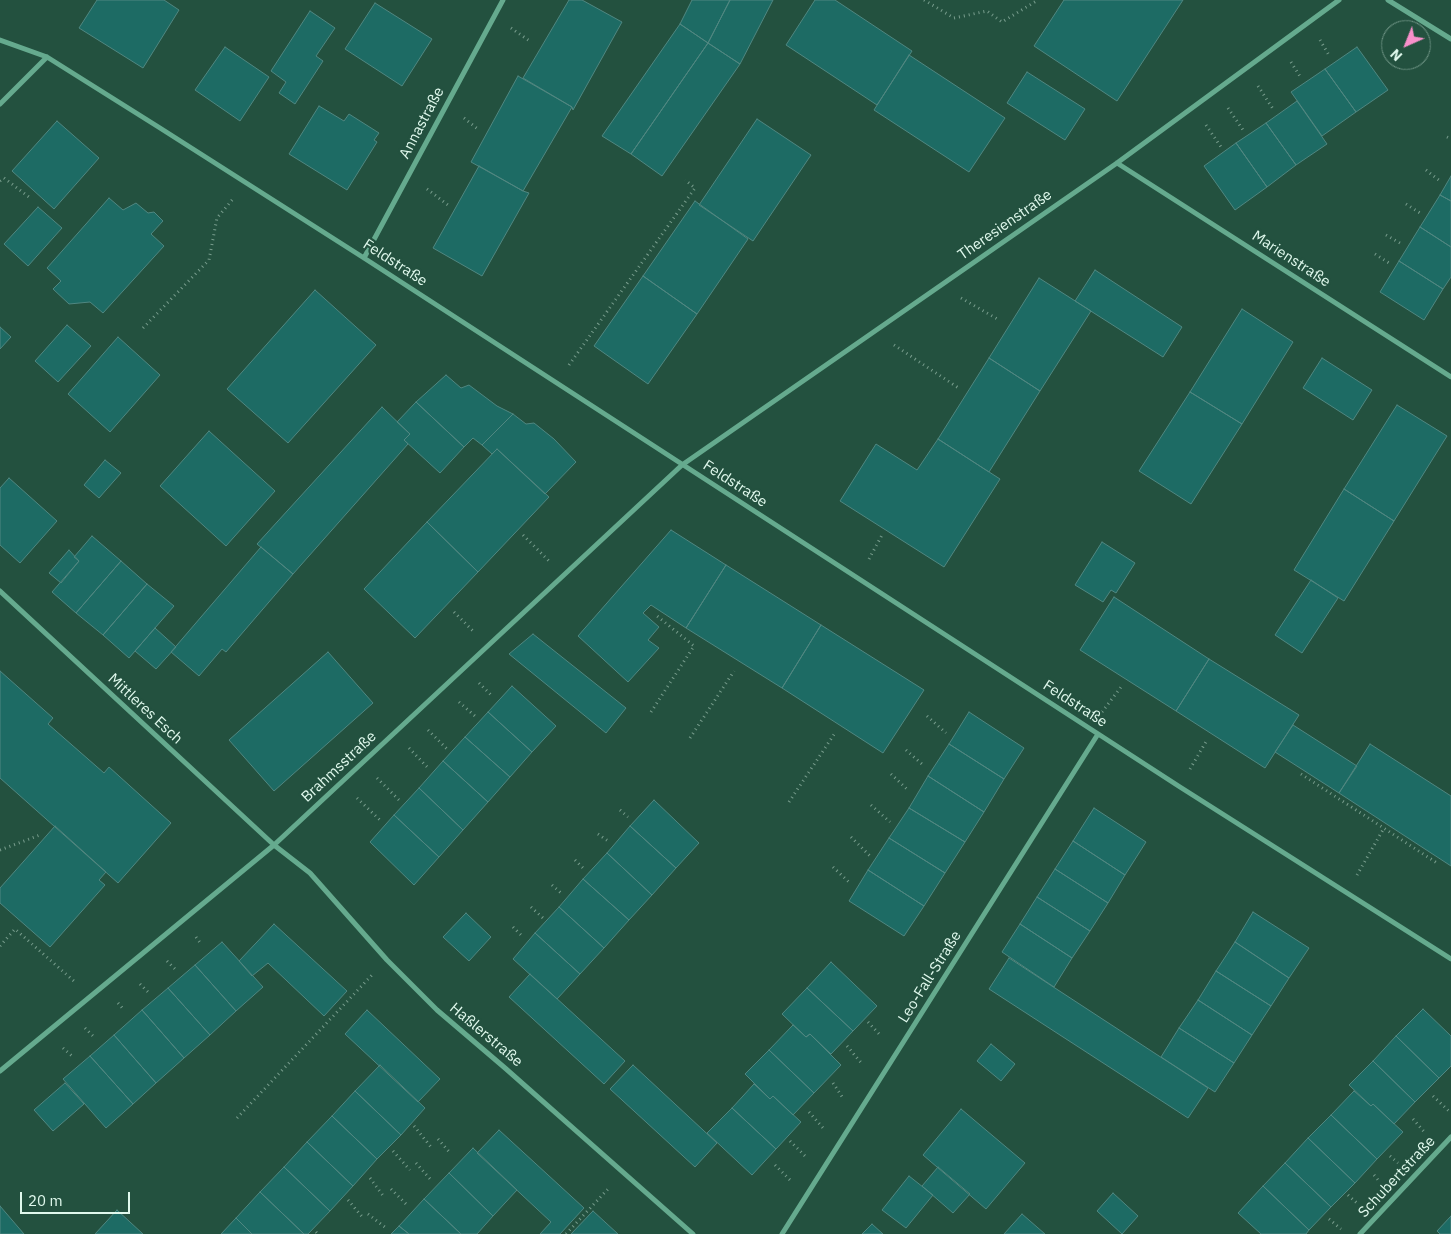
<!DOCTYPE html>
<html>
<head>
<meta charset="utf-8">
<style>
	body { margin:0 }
	#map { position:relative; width:1451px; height:1234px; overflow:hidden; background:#23513f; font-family:"IBM Plex Sans",sans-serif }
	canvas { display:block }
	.north { position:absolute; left:1381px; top:20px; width:50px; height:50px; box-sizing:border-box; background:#23513f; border:1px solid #6f9485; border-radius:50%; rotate:224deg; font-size:14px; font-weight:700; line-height:20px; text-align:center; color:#e0f9ed }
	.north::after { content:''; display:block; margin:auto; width:18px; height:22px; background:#f890cb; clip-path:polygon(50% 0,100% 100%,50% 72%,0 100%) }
	.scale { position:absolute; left:20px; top:1192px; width:110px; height:22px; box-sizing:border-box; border:2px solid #e0f9ed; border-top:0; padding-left:6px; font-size:15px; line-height:18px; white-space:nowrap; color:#e0f9ed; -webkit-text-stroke:4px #23513f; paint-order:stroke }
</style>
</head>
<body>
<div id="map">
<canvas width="1451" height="1234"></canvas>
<div class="north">N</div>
<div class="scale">20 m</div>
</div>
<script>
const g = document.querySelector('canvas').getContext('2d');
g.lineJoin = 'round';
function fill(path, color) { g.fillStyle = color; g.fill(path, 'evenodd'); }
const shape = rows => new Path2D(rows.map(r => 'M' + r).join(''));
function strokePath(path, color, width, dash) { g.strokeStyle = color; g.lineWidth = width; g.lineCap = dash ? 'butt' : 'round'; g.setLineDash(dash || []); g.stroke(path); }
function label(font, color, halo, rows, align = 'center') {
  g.font = font + ' "IBM Plex Sans",sans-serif'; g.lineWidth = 4.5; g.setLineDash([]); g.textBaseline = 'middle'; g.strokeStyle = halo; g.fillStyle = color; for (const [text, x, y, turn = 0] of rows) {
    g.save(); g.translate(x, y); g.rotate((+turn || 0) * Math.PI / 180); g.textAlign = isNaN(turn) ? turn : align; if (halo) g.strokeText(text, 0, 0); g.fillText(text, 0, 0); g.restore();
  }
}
const building = shape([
	[97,0,164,0,179,10,143,68,79,28,97,0],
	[569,0,582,0,622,22,573,110,572,107,523,78,569,0],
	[692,0,730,0,708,43,680,24,692,0],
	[730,0,773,0,740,64,708,43,730,0],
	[815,0,835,0,912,51,877,105,786,45,815,0],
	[1064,0,1183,0,1117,101,1034,46,1064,0],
	[375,3,432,39,402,86,345,49,375,3],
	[310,11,335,28,316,56,323,61,295,104,279,93,286,82,271,71,310,11],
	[680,24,708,43,631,154,602,136,680,24],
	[708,43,740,64,662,176,631,154,708,43],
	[225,47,269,77,240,121,195,90,225,47],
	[1357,47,1388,90,1356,112,1325,69,1357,47],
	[909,55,1005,118,969,172,874,110,909,55],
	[1325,69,1356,112,1322,136,1291,92,1325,69],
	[1027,72,1085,109,1065,140,1007,103,1027,72],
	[518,76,572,107,523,191,471,162,518,76],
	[1297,101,1327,144,1296,165,1266,123,1297,101],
	[319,106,344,121,349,114,379,133,374,140,377,142,347,190,289,154,319,106],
	[757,119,811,155,753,241,699,205,757,119],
	[57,121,99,158,54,209,12,171,57,121],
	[1266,123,1296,165,1267,187,1236,143,1266,123],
	[1236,143,1267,187,1235,210,1204,166,1236,143],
	[479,166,523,191,529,193,482,276,433,248,479,166],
	[1451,176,1451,201,1440,195,1451,176],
	[1440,195,1451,201,1451,247,1420,227,1440,195],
	[109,198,123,210,136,203,148,213,154,212,163,221,151,234,164,246,103,313,90,302,69,304,53,289,61,281,47,268,109,198],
	[695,201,748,239,697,314,643,276,695,201],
	[38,207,62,228,28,266,4,244,38,207],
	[1420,227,1451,247,1451,277,1443,289,1399,261,1420,227],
	[1399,261,1443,289,1424,320,1380,292,1399,261],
	[1095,270,1182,327,1163,357,1075,301,1095,270],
	[643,276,697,314,648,384,594,346,643,276],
	[1039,278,1091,311,1040,391,989,358,1039,278],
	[315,290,376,345,288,443,227,389,315,290],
	[1242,309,1293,342,1242,424,1190,392,1242,309],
	[67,325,91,346,58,382,35,361,67,325],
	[0,327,11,337,0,349,0,327],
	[118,337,160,375,110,432,68,394,118,337],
	[989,358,1040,391,989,472,938,439,989,358],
	[1322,358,1372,390,1353,420,1303,388,1322,358],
	[446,375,461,388,469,385,497,406,513,414,482,445,473,438,464,447,416,402,446,375],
	[1190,392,1242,424,1191,504,1139,471,1190,392],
	[416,402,464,447,440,473,404,440,410,434,397,422,416,402],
	[1397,405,1447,436,1394,521,1344,489,1397,405],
	[382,407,410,434,404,440,408,444,293,574,257,544,382,407],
	[513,414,526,424,534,423,554,439,576,462,545,494,497,449,492,454,482,445,513,414],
	[209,431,275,491,226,546,160,486,209,431],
	[938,439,1000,479,944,567,840,501,876,444,917,470,938,439],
	[497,449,549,497,478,572,427,522,497,449],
	[105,460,121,473,99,498,84,485,105,460],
	[9,478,57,521,20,563,0,545,0,488,9,478],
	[1344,489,1394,521,1344,601,1294,570,1344,489],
	[427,522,478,572,415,638,364,589,427,522],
	[671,530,726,565,686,628,651,605,643,613,659,627,648,640,659,648,628,682,578,636,671,530],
	[92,536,121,561,76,613,52,592,79,561,74,557,92,536],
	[1102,542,1135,563,1116,593,1111,590,1103,602,1075,585,1102,542],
	[261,547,293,574,226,652,222,649,199,676,171,652,261,547],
	[69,550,79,561,61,583,49,573,69,550],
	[121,561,147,584,103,635,76,613,121,561],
	[726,565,821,625,782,688,686,628,726,565],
	[1311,580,1338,598,1302,653,1275,635,1311,580],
	[147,584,174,606,129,658,103,635,147,584],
	[1114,597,1209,659,1176,711,1080,650,1114,597],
	[821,625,924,690,883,753,782,688,821,625],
	[155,628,176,647,156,669,135,651,155,628],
	[533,634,626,708,606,733,509,654,533,634],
	[328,652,373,703,274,791,229,740,328,652],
	[1209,659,1299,715,1265,768,1176,711,1209,659],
	[0,671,53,718,48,724,104,773,109,767,171,823,118,883,0,778,0,671],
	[512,686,556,726,532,752,488,712,512,686],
	[488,712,532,752,510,777,465,737,488,712],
	[969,712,1024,748,1004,779,949,744,969,712],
	[1293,725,1357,766,1339,793,1275,752,1293,725],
	[465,737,510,777,488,802,443,761,465,737],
	[949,744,1004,779,984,812,928,776,949,744],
	[1370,744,1451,796,1451,866,1339,793,1370,744],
	[443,761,488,802,463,830,419,788,443,761],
	[928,776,984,812,965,842,909,808,928,776],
	[419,788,463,830,439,857,394,815,419,788],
	[654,800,699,843,676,868,630,826,654,800],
	[909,808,965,842,945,873,889,838,909,808],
	[1094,808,1146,842,1125,875,1073,841,1094,808],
	[394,815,439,857,414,885,370,842,394,815],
	[55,826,106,872,99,880,105,885,50,947,0,903,0,888,55,826],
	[630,826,676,868,652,895,607,853,630,826],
	[889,838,945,873,924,906,868,870,889,838],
	[1073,841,1125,875,1108,903,1055,869,1073,841],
	[607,853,652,895,629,920,583,879,607,853],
	[1055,869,1108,903,1090,931,1037,897,1055,869],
	[868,870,924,906,904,936,849,901,868,870],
	[583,879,629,920,604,948,559,907,583,879],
	[1037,897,1090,931,1072,958,1020,924,1037,897],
	[559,907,604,948,580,974,535,933,559,907],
	[1253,912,1309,948,1289,978,1235,942,1253,912],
	[466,913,491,937,469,961,443,937,466,913],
	[274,924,347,991,324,1016,268,963,252,976,239,961,274,924],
	[1020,924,1072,958,1054,987,1002,952,1020,924],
	[535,933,580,974,557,999,513,959,535,933],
	[222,942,263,987,236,1011,195,965,222,942],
	[1235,942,1289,978,1271,1006,1216,971,1235,942],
	[1009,958,1208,1088,1188,1118,989,989,1009,958],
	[831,962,877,1006,853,1031,807,988,831,962],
	[195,965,236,1011,210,1035,168,988,195,965],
	[1216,971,1271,1006,1252,1035,1198,1000,1216,971],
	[530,974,625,1061,604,1084,509,997,530,974],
	[168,988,210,1035,184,1058,142,1010,168,988],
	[807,988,853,1031,831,1054,810,1034,806,1037,782,1014,807,988],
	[1198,1000,1252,1035,1234,1063,1179,1028,1198,1000],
	[1423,1009,1451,1036,1451,1066,1439,1078,1396,1036,1423,1009],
	[142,1010,184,1058,156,1083,114,1035,142,1010],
	[367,1010,440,1079,418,1102,345,1034,367,1010],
	[793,1025,806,1037,810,1034,841,1065,814,1093,769,1050,793,1025],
	[1179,1028,1234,1063,1215,1092,1161,1057,1179,1028],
	[114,1035,156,1083,133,1104,90,1056,114,1035],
	[1396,1036,1439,1078,1415,1102,1373,1061,1396,1036],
	[991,1044,1015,1064,1001,1081,977,1061,991,1044],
	[769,1050,814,1093,793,1115,773,1096,770,1099,745,1074,769,1050],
	[90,1056,133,1104,106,1128,63,1079,90,1056],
	[1373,1061,1415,1102,1394,1124,1373,1104,1371,1106,1349,1085,1373,1061],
	[380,1065,425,1108,401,1135,355,1091,380,1065],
	[633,1065,717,1143,695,1167,610,1089,633,1065],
	[65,1083,84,1104,53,1131,34,1110,65,1083],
	[754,1084,770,1099,773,1096,801,1122,776,1149,732,1108,754,1084],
	[355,1091,401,1135,377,1159,332,1116,355,1091],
	[1354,1091,1371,1106,1373,1104,1403,1132,1377,1159,1331,1115,1354,1091],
	[732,1108,776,1149,752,1175,707,1133,732,1108],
	[961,1109,1025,1163,986,1209,923,1155,961,1109],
	[1331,1115,1377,1159,1355,1183,1308,1138,1331,1115],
	[332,1116,377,1159,353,1186,307,1142,332,1116],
	[499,1130,584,1208,560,1234,540,1234,551,1222,477,1153,499,1130],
	[1308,1138,1355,1183,1331,1207,1285,1163,1308,1138],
	[307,1142,353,1186,330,1211,284,1167,307,1142],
	[473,1148,517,1190,493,1216,449,1173,473,1148],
	[1285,1163,1331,1207,1309,1230,1263,1186,1285,1163],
	[284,1167,330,1211,308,1234,304,1234,260,1192,284,1167],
	[938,1167,970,1194,953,1213,922,1186,938,1167],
	[449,1173,493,1216,477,1234,461,1234,424,1199,449,1173],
	[909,1176,933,1195,906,1228,882,1210,909,1176],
	[1263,1186,1309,1230,1306,1234,1261,1234,1238,1213,1263,1186],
	[260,1192,304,1234,252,1234,236,1218,260,1192],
	[1113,1193,1138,1216,1122,1234,1097,1211,1113,1193],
	[424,1199,461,1234,409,1234,399,1226,424,1199],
	[0,1206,24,1234,0,1234,0,1206],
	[117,1210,143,1234,95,1234,117,1210],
	[593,1211,618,1234,571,1234,593,1211],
	[1022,1214,1045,1234,1004,1234,1022,1214],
	[1451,1216,1451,1234,1440,1234,1437,1231,1451,1216],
	[236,1218,252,1234,221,1234,236,1218],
	[872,1224,883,1234,862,1234,872,1224],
	[399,1226,409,1234,391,1234,399,1226]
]);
fill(building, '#1d6b64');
strokePath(building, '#508781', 1);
strokePath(shape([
	[924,0,954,18,987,11,1002,22,1038,0],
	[511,28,531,42],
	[1320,40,1330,57],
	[1291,62,1301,78],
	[1258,86,1273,109],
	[1228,108,1243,130],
	[464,118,479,130],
	[1206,125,1221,147],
	[1447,137,1451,139],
	[1426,170,1440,181],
	[0,181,4,178,29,197],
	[427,189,448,205],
	[1406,204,1420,213],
	[1386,235,1400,243],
	[1375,254,1389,263],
	[961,298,999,320],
	[143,328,209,260,217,218,233,199],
	[894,345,960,389],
	[569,365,695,188,685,180],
	[523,535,549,561],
	[869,559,882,535],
	[454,612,473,631],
	[479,683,493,697],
	[459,702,476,717],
	[651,712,694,646,657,616],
	[1102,712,1121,687],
	[927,716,946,733],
	[428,730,447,749],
	[690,738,734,671],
	[409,748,429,769],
	[906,750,923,765],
	[1190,769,1207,740],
	[891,774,909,791],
	[1301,774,1437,863],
	[377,778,399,800],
	[357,798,382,822],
	[789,802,835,733],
	[871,805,890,822],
	[620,810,628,817],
	[598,834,608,841],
	[851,837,871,857],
	[0,850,40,835],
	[575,860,584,869],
	[833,867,851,884],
	[1357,875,1384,828],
	[552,885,561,893],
	[531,907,543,918],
	[513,927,523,937],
	[196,937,201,944],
	[0,946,15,929,75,982],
	[167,961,175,969],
	[140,984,148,992],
	[118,1003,124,1010],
	[868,1022,881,1036],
	[85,1028,95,1038],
	[847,1046,863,1065],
	[63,1048,72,1056],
	[833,1083,843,1098],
	[1433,1096,1451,1113],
	[809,1112,823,1128],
	[237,1118,372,975],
	[1413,1119,1426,1134],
	[414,1126,431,1147],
	[438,1139,451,1154],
	[790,1141,805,1156],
	[393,1151,410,1170],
	[1390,1156,1398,1163],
	[416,1163,431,1180],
	[775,1165,790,1180],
	[1374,1175,1379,1181],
	[370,1178,384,1197],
	[391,1189,407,1205],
	[1348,1195,1359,1205],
	[348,1200,364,1219],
	[368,1214,386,1228],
	[1329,1219,1341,1229],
	[316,1232,318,1234],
	[566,1234,608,1189]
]), '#789d8d', 3, [1, 4]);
strokePath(shape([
	[1388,0,1451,39],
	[0,40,47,57,160,128,364,258,1180,787,1451,959],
	[0,104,47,57],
	[1117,163,1451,377],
	[364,258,503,0],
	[0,591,274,845,310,873,387,960,437,1010,505,1068,693,1234],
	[0,1071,274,845,682,465,1117,163,1339,0],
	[782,1234,1098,734],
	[1360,1234,1451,1137]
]), '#65aa8e', 5);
label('15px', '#e0f9ed', '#23513f', [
	["Annastraße",422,123,-62],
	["Theresienstraße",1005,225,-35],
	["Marienstraße",1291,259,33],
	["Feldstraße",395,263,33],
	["Feldstraße",735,484,33],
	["Feldstraße",1075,704,33],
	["Mittleres Esch",145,709,43],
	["Brahmsstraße",339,767,-43],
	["Leo-Fall-Straße",930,977,-58],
	["Haßlerstraße",486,1035,40],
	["Schubertstraße",1397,1177,-47]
]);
</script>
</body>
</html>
